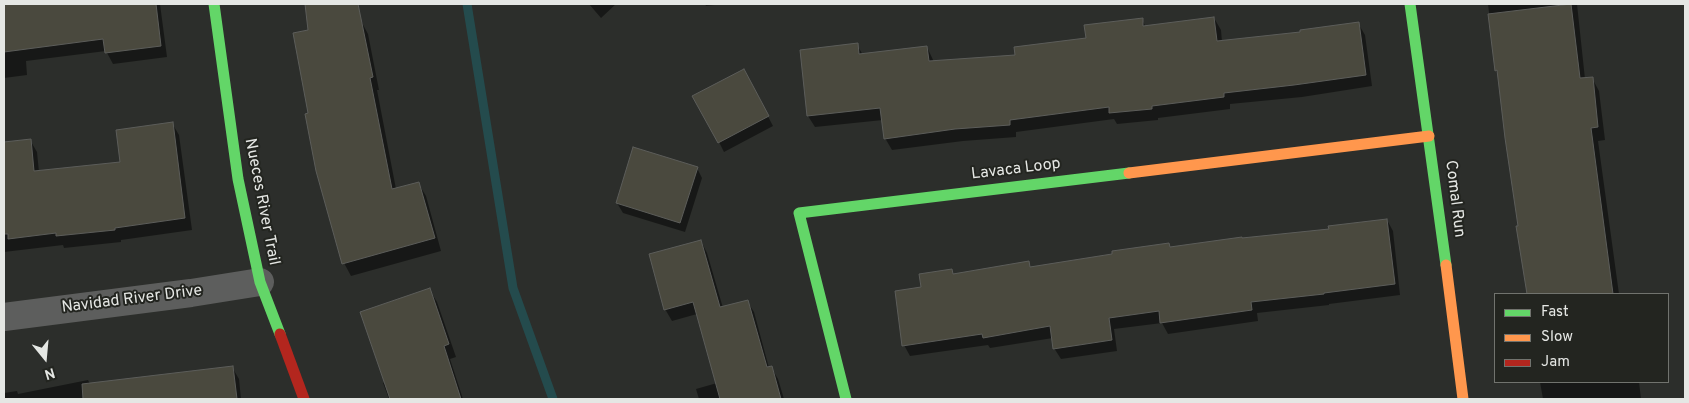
<!DOCTYPE html>
<html>
<head>
<meta charset="utf-8">
<style>
	body { margin:0 }
	#map { position:relative; width:1689px; height:403px; overflow:hidden; background:#2c2e2b; font-family:Overpass,sans-serif }
	canvas { display:block }
	.frame { position:absolute; inset:0; border:5px solid #e5e7e4; pointer-events:none }
	.legend { position:absolute; left:1494px; top:293px; width:175px; height:90px; box-sizing:border-box; background:#232520; border:1px solid #71736e; margin:0; padding:6px 9px; list-style:none; font-size:15px; color:#e5e7e4 }
	.legend li { display:flex; align-items:center; gap:10px; height:25px }
	.legend b { width:25px; border:1px solid #71736e }
	.north { position:absolute; left:20px; top:333px; width:50px; height:50px; -webkit-text-stroke:4px #232520; paint-order:stroke; rotate:163deg; font-size:14px; font-weight:700; line-height:20px; text-align:center; color:#e5e7e4 }
	.north::after { content:''; display:block; margin:auto; width:18px; height:22px; background:#e5e7e4; clip-path:polygon(50% 0,100% 100%,50% 72%,0 100%) }
</style>
</head>
<body>
<div id="map">
<canvas width="1689" height="403"></canvas>
<div class="frame"></div>
<ul class="legend">
<li><b style="height:6px;background:#63d668"></b>Fast</li>
<li><b style="height:6px;background:#ff974d"></b>Slow</li>
<li><b style="height:6px;background:#b3261e"></b>Jam</li>
</ul>
<div class="north">N</div>
</div>
<script>
const g = document.querySelector('canvas').getContext('2d');
g.lineJoin = 'round';
function fill(path, color) { g.fillStyle = color; g.fill(path, 'evenodd'); }
const shape = rows => new Path2D(rows.map(r => 'M' + r).join(''));
function strokePath(path, color, width, dash) { g.strokeStyle = color; g.lineWidth = width; g.lineCap = dash ? 'butt' : 'round'; g.setLineDash(dash || []); g.stroke(path); }
function label(font, color, halo, rows, align = 'center') {
  g.font = font + ' Overpass,sans-serif'; g.lineWidth = 4; g.setLineDash([]); g.textBaseline = 'middle'; g.strokeStyle = halo; g.fillStyle = color; for (const [text, x, y, turn = 0] of rows) {
    g.save(); g.translate(x, y); g.rotate((+turn || 0) * Math.PI / 180); g.textAlign = isNaN(turn) ? turn : align; if (halo) g.strokeText(text, 0, 0); g.fillText(text, 0, 0); g.restore();
  }
}
fill(shape([
	[4,4,160,4,167,57,113,64,106,51,26,61,27,75,4,78],
	[589,4,616,4,601,18],
	[705,4,723,4,706,6],
	[1488,4,1577,4,1585,79,1592,78,1599,91,1605,140,1598,141,1619,294,1528,294,1499,76,1496,70],
	[1214,18,1221,30,1222,42,1302,33,1358,23,1365,35,1372,86,1302,97,1230,104,1230,109,1158,118,1158,120,1117,124,1114,119,1016,132,1016,137,963,141,892,150,885,138,883,120,815,127,808,116,857,45,863,55,927,47,934,62,1016,56,1087,39,1142,20,1146,27],
	[361,21,368,34,379,90,377,90,396,189,418,183,426,196,441,251,351,276,344,263,309,114],
	[749,80,773,126,724,152,719,142],
	[172,123,179,135,192,230,121,240,121,242,64,248,63,245,4,252,4,144,30,140,37,152,39,172,121,163],
	[697,168,702,178,685,232,623,213,617,203],
	[1387,220,1393,231,1400,295,1329,304,1329,305,1257,313,1258,321,1168,334,1162,323,1114,329,1117,351,1061,359,1054,348,1053,338,990,348,988,345,910,356,904,345,922,288,951,271,954,275,1028,263,1031,268,1169,244,1171,248,1330,231],
	[701,241,707,253,723,308,747,301,754,312,769,368,771,367,778,379,784,399,699,399,696,389,717,383,697,314,672,321,665,309],
	[429,289,437,302,456,357,450,359,463,399,389,399,383,383,385,382],
	[232,367,239,379,241,399,4,399,4,393,17,391,18,394,88,380,90,384],
	[1540,382,1639,382,1641,399,1543,399]
]), '#0007');
strokePath(shape([
	[467,4,513,288,553,399]
]), '#244b4d', 9);
const building = shape([
	[4,4,156,4,161,46,105,53,103,39,4,52,4,4],
	[305,4,358,4,373,77,370,78,392,189,419,182,435,238,342,264,316,171,305,114,308,113,293,33,308,30,305,4],
	[1571,4,1580,78,1593,77,1598,127,1591,128,1613,294,1527,294,1516,226,1518,226,1505,138,1497,70,1495,71,1488,14,1571,4],
	[1214,17,1217,41,1300,32,1300,30,1359,22,1366,75,1294,85,1224,93,1224,97,1152,106,1152,109,1109,113,1109,107,1010,120,1010,125,955,129,884,139,880,108,807,116,800,50,858,43,859,54,927,46,929,61,1015,55,1014,47,1086,38,1084,25,1143,18,1143,26,1214,17],
	[744,69,769,116,718,143,692,96,744,69],
	[173,122,185,218,115,228,115,230,56,236,56,233,8,239,8,234,4,234,4,142,31,139,34,171,120,162,116,130,173,122],
	[633,147,698,167,680,223,616,203,633,147],
	[1387,219,1395,284,1324,293,1324,294,1251,302,1252,310,1160,323,1159,311,1109,318,1112,340,1053,349,1050,326,983,338,982,334,902,346,895,291,921,287,919,274,952,269,953,274,1029,261,1030,267,1112,254,1112,251,1169,243,1170,247,1242,237,1242,238,1329,229,1328,226,1387,219],
	[701,240,720,307,748,300,767,367,772,366,781,399,720,399,693,302,664,310,649,254,701,240],
	[430,288,449,344,444,346,461,399,390,399,360,312,430,288],
	[233,366,237,399,83,399,82,384,233,366]
]);
fill(building, '#4a493e');
strokePath(building, '#5c5d5a', 1);
strokePath(shape([
	[4,317,191,293,260,282]
]), '#5d5e5d', 28);
strokePath(shape([
	[214,4,238,179,260,282,280,334],
	[1410,4,1446,265],
	[846,399,799,213,1129,173]
]), '#63d668', 11);
strokePath(shape([
	[1129,173,1429,136],
	[1446,265,1463,399]
]), '#ff974d', 11);
strokePath(shape([
	[280,334,304,399]
]), '#b3261e', 11);
label('16px', '#e5e7e4', '#232520', [
	["Lavaca Loop",1016,170,-7],
	["Comal Run",1454,199,83],
	["Nueces River Trail",261,202,79],
	["Navidad River Drive",132,300,-7]
]);
</script>
</body>
</html>
